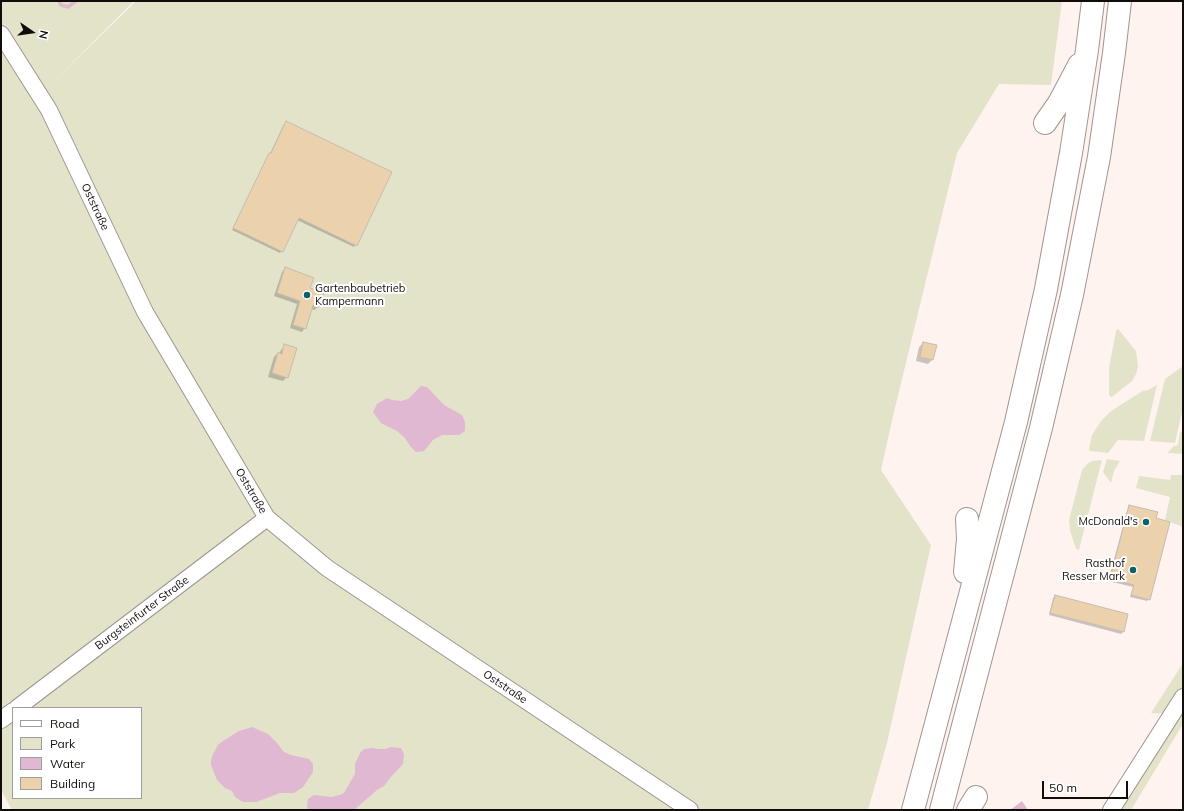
<!DOCTYPE html>
<html>
<head>
<meta charset="utf-8">
<style>
	body { margin:0 }
	#map { position:relative; width:1184px; height:811px; overflow:hidden; background:#fef3ef; font-family:Mulish,sans-serif }
	canvas { display:block }
	.frame { position:absolute; inset:0; border:2px solid #100c0a; pointer-events:none }
	.legend { position:absolute; left:12px; top:707px; width:130px; height:92px; box-sizing:border-box; background:#fff; border:1px solid #9f9e9d; margin:0; padding:5px 7px; list-style:none; font-size:12px; color:#100c0a }
	.legend li { display:flex; align-items:center; gap:8px; height:20px }
	.legend b { width:20px; border:1px solid #9f9e9d }
	.north { position:absolute; left:12px; top:12px; width:40px; height:40px; -webkit-text-stroke:3px #fff; paint-order:stroke; rotate:103deg; font-size:11px; font-weight:700; line-height:16px; text-align:center; color:#100c0a }
	.north::after { content:''; display:block; margin:auto; width:14px; height:18px; background:#100c0a; clip-path:polygon(50% 0,100% 100%,50% 72%,0 100%) }
	.scale { position:absolute; left:1042px; top:781px; width:86px; height:18px; box-sizing:border-box; border:2px solid #100c0a; border-top:0; padding-left:5px; font-size:12px; line-height:14px; white-space:nowrap; color:#100c0a; -webkit-text-stroke:3px #fff; paint-order:stroke }
</style>
</head>
<body>
<div id="map">
<canvas width="1184" height="811"></canvas>
<div class="frame"></div>
<ul class="legend">
<li><b style="height:5px;background:#fff"></b>Road</li>
<li><b style="height:11px;background:#e3e3c9"></b>Park</li>
<li><b style="height:11px;background:#e0b8d2"></b>Water</li>
<li><b style="height:11px;background:#ecd1ad"></b>Building</li>
</ul>
<div class="north">N</div>
<div class="scale">50 m</div>
</div>
<script>
const g = document.querySelector('canvas').getContext('2d');
g.lineJoin = 'round';
function fill(path, color) { g.fillStyle = color; g.fill(path, 'evenodd'); }
const shape = rows => new Path2D(rows.map(r => 'M' + r).join(''));
function strokePath(path, color, width, dash) { g.strokeStyle = color; g.lineWidth = width; g.lineCap = dash ? 'butt' : 'round'; g.setLineDash(dash || []); g.stroke(path); }
function label(font, color, halo, rows, align = 'center') {
  g.font = font + ' Mulish,sans-serif'; g.lineWidth = 4; g.setLineDash([]); g.textBaseline = 'middle'; g.strokeStyle = halo; g.fillStyle = color; for (const [text, x, y, turn = 0] of rows) {
    g.save(); g.translate(x, y); g.rotate((+turn || 0) * Math.PI / 180); g.textAlign = isNaN(turn) ? turn : align; if (halo) g.strokeText(text, 0, 0); g.fillText(text, 0, 0); g.restore();
  }
}
fill(shape([
	[1,1,134,1,50,85,136,1,1062,1,1051,85,999,84,957,153,894,412,881,470,931,545,887,743,868,810,12,810,1,790],
	[13,708,141,708,141,798,13,798],
	[1117,329,1119,330,1136,351,1138,366,1136,374,1132,381,1112,397,1111,397,1109,395,1109,368,1116,331],
	[1183,366,1183,408,1175,443,1150,441,1165,379],
	[1157,385,1144,441,1118,440,1108,453,1090,451,1089,449,1092,435,1101,421,1111,411,1144,390,1146,391],
	[1183,431,1183,454,1167,453,1174,446,1178,445,1180,432],
	[1107,459,1120,461,1114,471,1111,483,1103,472],
	[1102,460,1079,550,1076,549,1070,531,1069,520,1082,470,1088,463,1093,461],
	[1171,475,1183,475,1183,527,1165,520,1170,497,1136,488,1139,476,1170,480],
	[1183,663,1183,724,1131,810,1114,810,1171,714,1151,713]
]), '#e3e3c9');
fill(shape([
	[421,386,427,387,444,405,462,415,465,422,465,431,459,435,442,435,433,440,424,451,416,452,410,446,405,438,397,431,381,423,373,412,377,404,387,398,392,400,401,401,408,399],
	[252,727,268,734,277,743,284,752,291,755,309,759,313,764,313,772,303,787,294,793,280,793,256,802,243,802,235,797,232,791,225,788,217,780,211,765,211,760,213,754,218,745,223,741,239,731],
	[391,747,401,748,404,754,403,764,390,778,384,786,377,790,354,810,308,810,307,806,308,799,314,795,331,797,340,795,344,793,355,774,355,764,360,753,364,749,373,748,378,749,385,749],
	[1022,801,1028,810,1010,810]
]), '#e0b8d2');
fill(shape([
	[284,124,390,173,354,247,297,220,280,253,232,230,268,156,270,154],
	[286,268,309,288,318,307,314,310,310,309,305,328,302,332,290,328,297,304,274,296,282,272],
	[923,343,932,360,928,364,916,361,919,347],
	[285,346,287,377,283,381,268,377,274,357,278,353,279,354,281,350],
	[1129,506,1149,599,1147,601,1130,597,1133,587,1108,581,1128,508],
	[1055,596,1127,615,1123,632,1121,634,1049,615,1053,598]
]), '#0003');
strokePath(shape([
	[59,1,61,5,68,7,76,1]
]), '#e0b8d2', 3.5);
const building = shape([
	[286,121,392,172,357,246,299,218,283,252,233,228,269,153,271,153,286,121],
	[285,267,314,278,310,288,324,293,319,307,313,305,306,329,293,325,300,301,277,293,285,267],
	[923,342,937,345,933,360,920,357,923,342],
	[284,344,297,348,288,378,272,373,278,352,282,354,284,344],
	[1129,505,1158,512,1156,518,1170,522,1150,600,1131,595,1134,585,1110,579,1129,505],
	[1055,595,1128,614,1124,632,1050,613,1055,595]
]);
fill(building, '#ecd1ad');
strokePath(building, '#c5bdb3', 1);
const minor = shape([
	[1,34,49,110,145,312,267,518,327,568,690,810],
	[17,708,267,518],
	[1,720,13,711],
	[1111,810,1183,697]
]);
const highway = shape([
	[1045,123,1059,103,1079,65],
	[965,572,968,539,967,519],
	[913,810,1016,422,1046,289,1071,153,1087,50,1093,1],
	[941,810,1041,428,1072,295,1099,157,1114,53,1120,1],
	[968,810,976,797]
]);
strokePath(minor, '#a19590', 18);
strokePath(highway, '#a19590', 24);
strokePath(minor, '#fff', 16);
strokePath(highway, '#fff', 22);
for (const [x, y, r, color] of [
	[307,295,4,"#106166"],
	[1146,522,4,"#106166"],
	[1133,570,4,"#106166"]
]) { const dot = new Path2D(); dot.arc(x, y, r, 0, 2 * Math.PI); g.fillStyle = color; g.fill(dot); strokePath(dot, '#fff', 1.5); }
label('11px', '#100c0a', '#fff', [
	["Oststraße",95,207,65],
	["Oststraße",251,491,59],
	["Burgsteinfurter Straße",142,613,-37],
	["Oststraße",505,687,34]
]);
label('11px', '#100c0a', '#fff', [
	["Gartenbaubetrieb",315,289,"left"],
	["Kampermann",315,302,"left"],
	["McDonald's",1138,522],
	["Rasthof",1125,564],
	["Resser Mark",1125,577]
], 'right');
</script>
</body>
</html>
